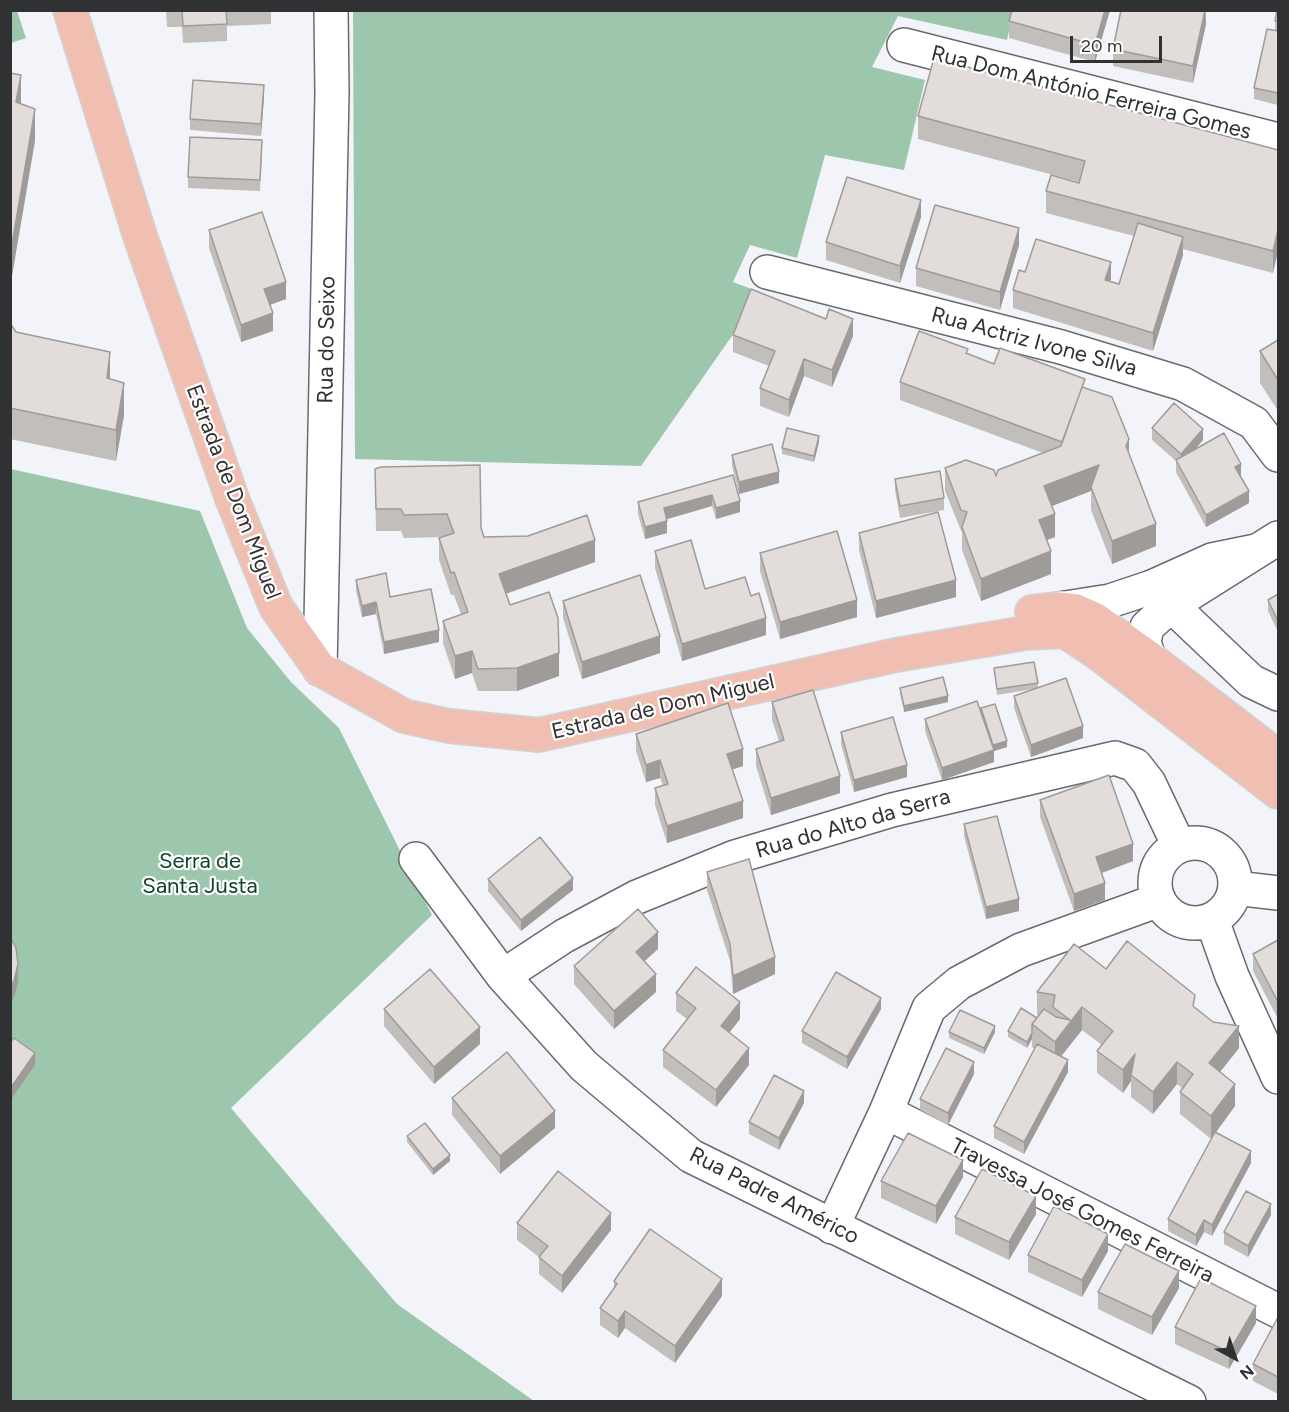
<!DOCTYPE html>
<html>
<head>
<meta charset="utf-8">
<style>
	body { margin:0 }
	#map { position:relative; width:1289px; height:1412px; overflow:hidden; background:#f2f4f9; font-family:Figtree,sans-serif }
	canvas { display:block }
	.frame { position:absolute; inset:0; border:12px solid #303133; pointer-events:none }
	.north { position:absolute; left:1205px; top:1328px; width:60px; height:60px; -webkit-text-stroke:4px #fff; paint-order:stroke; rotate:140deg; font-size:16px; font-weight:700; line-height:24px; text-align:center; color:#303133 }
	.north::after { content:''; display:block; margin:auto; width:21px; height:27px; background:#303133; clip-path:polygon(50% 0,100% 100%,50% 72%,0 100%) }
	.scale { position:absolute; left:1070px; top:36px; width:92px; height:27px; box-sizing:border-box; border:3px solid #303133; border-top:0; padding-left:8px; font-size:18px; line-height:21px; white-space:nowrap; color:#303133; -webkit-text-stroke:4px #fff; paint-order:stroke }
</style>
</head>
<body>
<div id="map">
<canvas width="1289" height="1412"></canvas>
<div class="frame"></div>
<div class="north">N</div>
<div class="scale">20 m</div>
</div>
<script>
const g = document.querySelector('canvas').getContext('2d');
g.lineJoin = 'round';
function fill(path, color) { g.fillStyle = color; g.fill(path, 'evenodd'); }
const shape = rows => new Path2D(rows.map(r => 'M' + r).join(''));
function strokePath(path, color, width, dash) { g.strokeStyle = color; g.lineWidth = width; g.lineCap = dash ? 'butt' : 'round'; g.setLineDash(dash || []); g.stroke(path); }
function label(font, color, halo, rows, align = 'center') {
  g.font = font + ' Figtree,sans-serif'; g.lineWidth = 4.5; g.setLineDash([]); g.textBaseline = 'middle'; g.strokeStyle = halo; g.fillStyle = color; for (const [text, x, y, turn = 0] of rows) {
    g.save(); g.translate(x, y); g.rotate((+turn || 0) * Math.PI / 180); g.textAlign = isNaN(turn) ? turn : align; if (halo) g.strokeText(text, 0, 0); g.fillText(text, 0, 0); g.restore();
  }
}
fill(shape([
	[10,11,17,11,26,38,11,43],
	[353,11,1013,11,1007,40,898,16,872,67,925,80,904,170,825,155,797,258,750,245,733,282,762,293,641,466,355,459],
	[11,469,200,511,247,628,291,682,339,728,432,915,231,1108,397,1304,534,1401,11,1402]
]), '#9dc7ad');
const minor = shape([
	[904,45,1278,140],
	[767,272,1061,347,1183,384,1254,423,1278,455],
	[1152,587,1251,681,1278,694],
	[320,669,332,93,331,10],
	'1155 883a40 40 0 1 1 80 0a40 40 0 1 1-80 0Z',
	[416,859,503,976,584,1066,691,1156,1189,1402],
	[1235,888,1278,893],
	[1212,920,1232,976,1278,1077],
	[503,976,564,936,637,897,735,857,892,810,1115,758,1135,765,1149,783,1179,846],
	[886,1112,1278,1311],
	[832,1227,886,1112,929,1008,959,983,1021,950,1159,900]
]);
const tertiary = shape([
	[1059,609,1110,601,1152,587,1212,560,1256,551],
	[1149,658,1144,642,1147,627,1170,606,1278,538]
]);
const primary = shape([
	[70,10,140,236,233,501,276,607,320,669,404,716,449,726,539,735,896,655,1025,633,1065,631,1098,653,1278,792],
	[1032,612,1059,609,1076,611,1094,619,1149,658,1278,757]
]);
strokePath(minor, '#686b6f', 36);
strokePath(tertiary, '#686b6f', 36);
strokePath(primary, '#d1d2d2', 36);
strokePath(minor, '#fff', 33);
strokePath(tertiary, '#fff', 33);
strokePath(primary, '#f1bfb2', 33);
fill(shape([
	[166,10,271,10,271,24,227,26,227,41,183,43,182,27,167,27],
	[1012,10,1110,10,1095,62,1009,38,1009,21],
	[1206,10,1206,24,1193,83,1113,66,1113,49],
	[1278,10,1278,105,1254,99,1254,88,1275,30,1275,21],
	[264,97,261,136,190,130,190,119],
	[918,116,1278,150,1273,273,1183,249,1183,255,1153,351,1013,308,1013,290,1025,272,1111,279,1110,282,1119,284,1134,236,1046,213,1046,191,1079,183,1080,182,918,139],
	[262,152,260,191,188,188,188,177],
	[921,217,900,283,826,260,826,242],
	[209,230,286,299,270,305,273,331,241,342,209,248],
	[1019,245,1000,310,916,286,916,268],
	[10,323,16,332,110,379,124,415,116,461,10,439],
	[733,335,853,336,832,387,804,376,789,417,760,406,760,388,769,366,733,352],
	[1278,340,1278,411,1260,383,1260,351],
	[968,354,994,364,1085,388,1129,453,1156,546,1112,564,1091,510,1091,491,1052,506,1055,537,1047,540,1051,574,981,601,962,550,962,533,945,491,945,468,996,476,1043,453,900,400,900,382],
	[1152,428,1203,440,1195,449,1241,475,1249,503,1206,527,1176,472,1176,461,1152,440],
	[819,442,814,462,782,454,782,448],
	[732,455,779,483,739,494,732,466],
	[375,469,481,528,484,537,595,562,506,594,510,605,559,676,517,691,478,691,472,673,455,679,443,643,443,621,461,614,454,595,451,595,439,560,439,538,443,537,404,538,401,531,376,531],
	[733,475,740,512,716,519,712,506,667,519,667,533,645,539,638,514,638,502],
	[895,479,944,498,944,510,900,518,895,490],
	[859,533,956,597,876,618,859,550],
	[655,551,705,589,751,596,766,635,682,661,655,568],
	[760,553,857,617,780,639,760,571],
	[356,580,390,597,439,642,384,654,376,614,362,617,356,591],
	[1278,594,1278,632,1268,611,1268,600],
	[563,601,660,653,582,679,563,618],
	[994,668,1038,683,1038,688,1083,738,1031,757,1014,708,1014,696,1033,689,997,695],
	[900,688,948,702,904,712,900,693],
	[772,702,840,793,771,815,756,766,756,749,779,741,772,720],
	[981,708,1007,747,994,751,994,762,942,780,925,731,925,719,981,712],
	[841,732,907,777,854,792,841,744],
	[636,734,743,766,732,770,743,818,667,843,655,805,655,788,663,785,660,778,646,782,636,751],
	[1040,800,1133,861,1102,873,1105,900,1074,911,1040,817],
	[964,824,1019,911,986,919,964,836],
	[707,872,775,974,733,994,730,961,707,890],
	[488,879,573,890,521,931,488,891],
	[1278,940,1278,1019,1253,971,1253,954],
	[658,949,644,961,656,992,614,1029,574,984,574,966],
	[1106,969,1195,1008,1239,1048,1220,1072,1235,1106,1216,1132,1251,1163,1212,1236,1204,1232,1196,1246,1168,1231,1168,1219,1215,1133,1211,1139,1180,1114,1180,1092,1182,1088,1177,1084,1153,1114,1131,1097,1131,1081,1123,1093,1097,1073,1097,1051,1102,1045,1082,1030,1061,1056,1068,1072,1024,1154,994,1138,994,1126,1035,1049,1032,1047,1032,1039,1027,1048,1008,1037,1008,1031,1037,1018,1039,1015,1037,1015,1037,992],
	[676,993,740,1019,729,1033,749,1065,716,1107,663,1067,663,1050,687,1019,676,1011],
	[384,1009,480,1044,434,1084,384,1026],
	[881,1009,847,1069,802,1043,802,1031],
	[949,1032,995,1032,984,1054,949,1038],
	[974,1074,948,1125,920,1110,920,1099],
	[452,1098,555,1128,500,1174,452,1115],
	[804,1103,779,1150,749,1134,749,1122],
	[407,1136,450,1161,433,1175,407,1142],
	[963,1177,936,1224,881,1198,881,1181],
	[1036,1214,1009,1260,955,1234,955,1217],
	[1271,1215,1248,1257,1224,1244,1224,1232],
	[517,1223,611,1230,562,1293,539,1274,539,1257,517,1240],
	[1108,1251,1082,1297,1028,1272,1028,1255],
	[614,1281,722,1296,675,1363,625,1328,618,1338,600,1325,600,1308,614,1289],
	[1179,1288,1152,1335,1098,1309,1098,1292],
	[1278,1317,1278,1394,1253,1381,1253,1364],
	[1256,1323,1229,1369,1175,1344,1175,1327]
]), '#c2bebb');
fill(shape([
	[1105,10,1110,10,1095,62,1095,45],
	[1205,10,1206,24,1193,83,1193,66],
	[21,75,21,106,16,102],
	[264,85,264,97,261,136,261,124],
	[35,109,35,141,10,288,10,256],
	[921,200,921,217,900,283,900,266],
	[1019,228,1019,245,1000,310,1000,292],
	[1278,230,1278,252,1273,273,1273,251],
	[1183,237,1183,255,1153,351,1153,333],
	[1111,262,1111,279,1105,298,1105,280],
	[286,282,286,299,264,307,264,289],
	[273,313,273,331,241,342,241,325],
	[853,319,853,336,832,387,832,370],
	[110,352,110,383,107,378],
	[804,359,804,376,789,417,789,400],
	[124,383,124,415,116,461,116,430],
	[1203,429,1203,440,1181,466,1181,454],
	[819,436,819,442,814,462,814,456],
	[1129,439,1129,462,1126,446],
	[1241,464,1241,475,1235,478,1235,467],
	[1099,465,1091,487,1091,491,1044,509,1044,486],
	[779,472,779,483,739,494,739,482],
	[1249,491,1249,503,1206,527,1206,515],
	[712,495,712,506,664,520,664,508],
	[740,501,740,512,716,519,716,508],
	[1055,514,1055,537,1039,543,1039,520],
	[667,521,667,533,645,539,645,527],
	[1156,524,1156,546,1112,564,1112,541],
	[595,540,595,562,499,596,499,574],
	[1051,551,1051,574,981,601,981,579],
	[956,580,956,597,876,618,876,601],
	[857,600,857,617,780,639,780,622],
	[376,602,376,614,362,617,362,606],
	[766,618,766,635,682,661,682,644],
	[439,630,439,642,384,654,384,642],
	[660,636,660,653,582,679,582,662],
	[472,651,472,673,455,679,455,656],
	[559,653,559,676,517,691,517,668],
	[948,696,948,702,904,712,904,706],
	[1083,726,1083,738,1031,757,1031,745],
	[1007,741,1007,747,994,751,994,762,942,780,942,768,993,745],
	[743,749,743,766,727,771,727,754],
	[660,760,660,778,646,782,646,765],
	[907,765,907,777,854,792,854,780],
	[840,776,840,793,771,815,771,798],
	[743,801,743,818,667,843,667,826],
	[1133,844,1133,861,1096,875,1096,857],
	[573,878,573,890,521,931,521,920],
	[1105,883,1105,900,1074,911,1074,894],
	[1019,899,1019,911,986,919,986,907],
	[658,932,658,949,636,969,636,952],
	[775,957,775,974,733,994,733,976],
	[18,964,18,982,14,998,10,1003,10,985],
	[656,974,656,992,614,1029,614,1011],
	[881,998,881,1009,847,1069,847,1057],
	[740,1002,740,1019,721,1043,721,1026],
	[1082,1007,1082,1030,1055,1064,1055,1042],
	[995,1026,995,1032,984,1054,984,1048],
	[1239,1026,1239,1048,1209,1086,1209,1063],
	[480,1027,480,1044,434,1084,434,1067],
	[1032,1033,1032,1039,1027,1048,1027,1042],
	[749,1048,749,1065,716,1107,716,1090],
	[35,1053,35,1065,10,1101,10,1089],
	[1135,1054,1131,1075,1131,1081,1123,1093,1123,1070],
	[1068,1060,1068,1072,1024,1154,1024,1142],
	[974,1062,974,1074,948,1125,948,1113],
	[1177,1062,1177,1084,1153,1114,1153,1092],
	[1235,1084,1235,1106,1211,1139,1211,1116],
	[804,1091,804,1103,779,1150,779,1138],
	[555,1111,555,1128,500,1174,500,1156],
	[1251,1151,1251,1163,1212,1236,1212,1225],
	[450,1155,450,1161,433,1175,433,1169],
	[963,1160,963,1177,936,1224,936,1206],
	[1036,1196,1036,1214,1009,1260,1009,1242],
	[1271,1204,1271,1215,1248,1257,1248,1246],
	[611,1213,611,1230,562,1293,562,1276],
	[1204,1220,1204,1232,1196,1246,1196,1235],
	[1108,1234,1108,1251,1082,1297,1082,1280],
	[1179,1271,1179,1288,1152,1335,1152,1317],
	[722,1279,722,1296,675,1363,675,1346],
	[1256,1306,1256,1323,1229,1369,1229,1352],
	[625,1311,625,1328,618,1338,618,1321]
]), '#9e9b99');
const building = shape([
	[182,10,226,10,227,24,183,26,182,10],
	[1012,10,1105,10,1095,45,1009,21,1012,10],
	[1121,10,1205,10,1193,66,1113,49,1121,10],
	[1277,10,1278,10,1278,21,1275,21,1277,10],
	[1267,29,1278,31,1278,93,1254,88,1267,29],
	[934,58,1278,150,1278,230,1273,251,1046,191,1051,175,1079,183,1085,161,918,116,934,58],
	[10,73,21,75,16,102,35,109,10,256,10,73],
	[193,80,264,85,261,124,190,119,193,80],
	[190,137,262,140,260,180,188,177,190,137],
	[847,177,921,200,900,266,826,242,847,177],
	[935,205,1019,228,1000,292,916,268,935,205],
	[262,212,286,282,264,289,273,313,241,325,209,230,262,212],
	[1138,223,1183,237,1153,333,1013,290,1019,270,1025,272,1036,239,1111,262,1105,280,1119,284,1138,223],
	[751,289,826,319,829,309,853,319,832,370,804,359,789,400,760,388,775,351,733,335,751,289],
	[10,323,16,332,110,352,107,378,124,383,116,430,10,408,10,323],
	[919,331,968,349,966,353,994,364,1000,348,1085,379,1062,442,900,382,919,331],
	[1278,340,1278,380,1260,351,1278,340],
	[1082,387,1112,397,1129,439,1126,446,1156,524,1112,541,1091,487,1099,465,1044,486,1055,514,1039,520,1051,551,981,579,962,527,967,512,961,510,945,468,966,460,994,470,996,476,998,470,1061,446,1082,387],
	[1174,403,1203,429,1181,454,1152,428,1174,403],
	[787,428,819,436,814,456,782,448,787,428],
	[1224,433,1241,464,1235,467,1249,491,1206,515,1176,460,1224,433],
	[772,444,779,472,739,482,732,455,772,444],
	[480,465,481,528,484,537,528,536,587,515,595,540,499,574,510,605,549,592,558,618,559,653,517,668,478,669,472,651,455,656,443,621,468,612,454,572,451,573,439,538,454,533,447,514,404,515,401,509,376,509,375,469,381,467,480,465],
	[940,471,944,498,900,506,895,479,940,471],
	[733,475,740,501,716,508,712,495,664,508,667,521,645,527,638,502,733,475],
	[938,512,956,580,876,601,859,533,938,512],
	[837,531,857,600,780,622,760,553,837,531],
	[691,540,705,589,745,577,751,596,759,593,766,618,682,644,655,551,691,540],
	[386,573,390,597,431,589,439,630,384,642,376,602,362,606,356,580,386,573],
	[640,575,660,636,582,662,563,601,640,575],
	[1278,594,1278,621,1268,600,1278,594],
	[1034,662,1038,683,997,689,994,668,1034,662],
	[943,677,948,696,904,706,900,688,943,677],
	[1066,678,1083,726,1031,745,1014,696,1066,678],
	[813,690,840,776,771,798,756,749,784,740,772,702,813,690],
	[977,701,994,750,942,768,925,719,977,701],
	[728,703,743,749,727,754,743,801,667,826,655,788,668,784,660,760,646,765,636,734,728,703],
	[995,704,1007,741,993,745,981,708,995,704],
	[893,717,907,765,854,780,841,732,893,717],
	[1109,775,1133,844,1096,857,1105,883,1074,894,1040,800,1109,775],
	[997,816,1019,899,986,907,964,824,997,816],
	[540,837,573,878,521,920,488,879,540,837],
	[749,859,775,957,733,976,730,944,707,872,749,859],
	[638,909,658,932,636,952,656,974,614,1011,574,966,638,909],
	[10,937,16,948,18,964,14,981,10,985,10,937],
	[1278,940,1278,1002,1253,954,1278,940],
	[1127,941,1195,995,1193,1006,1213,1022,1239,1026,1209,1063,1235,1084,1211,1116,1180,1092,1193,1074,1177,1062,1153,1092,1131,1075,1135,1054,1123,1070,1097,1051,1113,1031,1082,1007,1055,1042,1032,1024,1044,1009,1056,1017,1070,1020,1053,1007,1055,995,1037,992,1074,944,1106,969,1127,941],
	[696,967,740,1002,721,1026,749,1048,716,1090,663,1050,696,1008,676,993,696,967],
	[430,969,480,1027,434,1067,384,1009,430,969],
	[836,972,881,998,847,1057,802,1031,836,972],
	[1021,1008,1037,1018,1032,1024,1032,1033,1027,1042,1008,1031,1021,1008],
	[960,1010,995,1026,984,1048,949,1032,960,1010],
	[14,1038,35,1053,10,1089,10,1043,14,1038],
	[1037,1044,1068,1060,1024,1142,994,1126,1037,1044],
	[946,1048,974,1062,948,1113,920,1099,946,1048],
	[507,1052,555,1111,500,1156,452,1098,507,1052],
	[774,1075,804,1091,779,1138,749,1122,774,1075],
	[425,1123,450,1155,433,1169,407,1136,425,1123],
	[1215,1132,1251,1151,1212,1225,1204,1220,1196,1235,1168,1219,1215,1132],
	[908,1133,963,1160,936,1206,881,1181,908,1133],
	[982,1169,1036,1196,1009,1242,955,1217,982,1169],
	[558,1171,611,1213,562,1276,539,1257,548,1246,517,1223,558,1171],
	[1246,1191,1271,1204,1248,1246,1224,1232,1246,1191],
	[1054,1206,1108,1234,1082,1280,1028,1255,1054,1206],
	[650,1229,722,1279,675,1346,625,1311,618,1321,600,1308,617,1284,614,1281,650,1229],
	[1125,1244,1179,1271,1152,1317,1098,1292,1125,1244],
	[1201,1278,1256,1306,1229,1352,1175,1327,1201,1278],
	[1278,1317,1278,1377,1253,1364,1278,1317]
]);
fill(building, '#e2ddda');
strokePath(building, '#9e9b99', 1.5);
label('22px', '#303133', '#fff', [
	["Rua Dom António Ferreira Gomes",1091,93,14],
	["Rua do Seixo",327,340,-89],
	["Rua Actriz Ivone Silva",1034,342,15],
	["Estrada de Dom Miguel",233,492,69],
	["Estrada de Dom Miguel",663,707,-13],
	["Rua do Alto da Serra",853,824,-16],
	["Rua Padre Américo",774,1196,27],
	["Travessa José Gomes Ferreira",1082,1211,27]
]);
label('22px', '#104329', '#fff', [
	["Serra de",200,862],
	["Santa Justa",200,887]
]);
</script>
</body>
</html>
